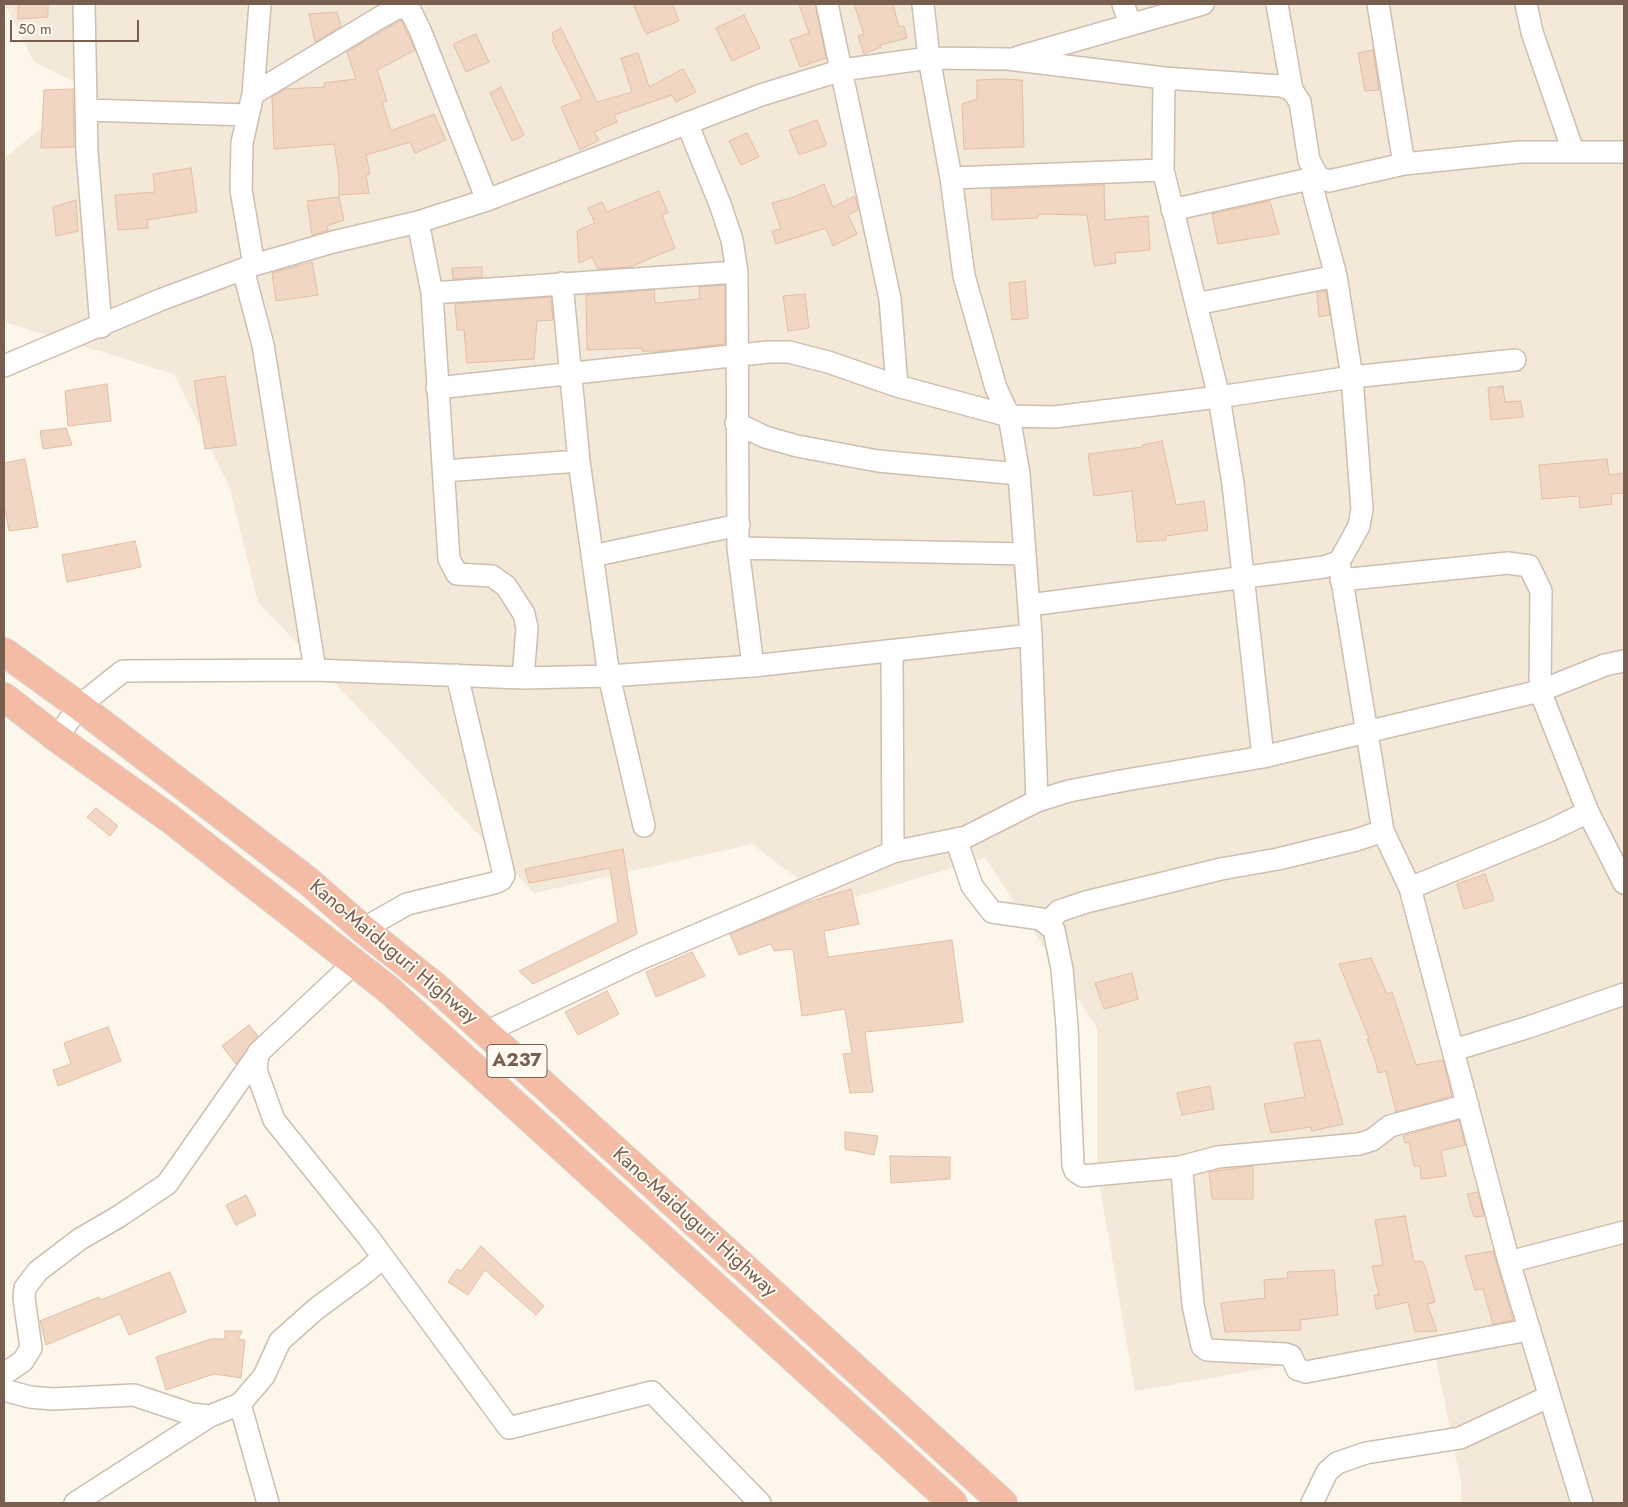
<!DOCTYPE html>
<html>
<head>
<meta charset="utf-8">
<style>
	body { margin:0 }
	#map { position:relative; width:1628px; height:1507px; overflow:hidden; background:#fcf6eb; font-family:Jost,sans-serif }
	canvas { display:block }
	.frame { position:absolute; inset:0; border:5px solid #775e4e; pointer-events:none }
	.scale { position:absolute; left:10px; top:20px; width:129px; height:22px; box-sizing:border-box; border:2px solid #775e4e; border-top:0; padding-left:6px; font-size:15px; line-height:18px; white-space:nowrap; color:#775e4e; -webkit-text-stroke:4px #fefaf1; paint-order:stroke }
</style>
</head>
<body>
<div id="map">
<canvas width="1628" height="1507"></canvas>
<div class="frame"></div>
<div class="scale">50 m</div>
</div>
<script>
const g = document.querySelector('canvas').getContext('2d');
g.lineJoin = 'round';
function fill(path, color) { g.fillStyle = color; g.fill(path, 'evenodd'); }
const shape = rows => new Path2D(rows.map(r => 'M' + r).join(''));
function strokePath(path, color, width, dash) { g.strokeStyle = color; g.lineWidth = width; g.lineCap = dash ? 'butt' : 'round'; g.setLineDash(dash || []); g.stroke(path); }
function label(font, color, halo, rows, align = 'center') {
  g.font = font + ' Jost,sans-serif'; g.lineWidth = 4; g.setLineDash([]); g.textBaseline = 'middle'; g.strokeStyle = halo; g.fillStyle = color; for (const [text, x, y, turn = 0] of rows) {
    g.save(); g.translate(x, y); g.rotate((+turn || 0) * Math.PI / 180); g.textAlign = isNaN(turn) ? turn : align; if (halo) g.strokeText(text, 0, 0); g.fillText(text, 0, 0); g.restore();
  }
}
fill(shape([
	[5,4,1624,4,1624,1503,1461,1503,1461,1482,1432,1340,1135,1391,1097,1170,1097,1028,985,858,832,904,752,844,534,893,258,602,230,488,174,374,4,322,4,158,90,90,34,62]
]), '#f4e8d9');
const building = shape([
	[18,4,48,4,48,17,18,19,18,4],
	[633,4,673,4,679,21,646,34,633,4],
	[799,4,815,4,826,58,800,67,790,40,809,33,799,4],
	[854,4,893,4,899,27,904,26,907,38,880,45,881,47,864,54,858,36,864,34,854,4],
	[337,12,341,26,315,42,309,14,337,12],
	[744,15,760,48,732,61,716,28,744,15],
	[401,20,415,50,377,70,387,101,382,102,391,131,434,114,446,140,415,153,410,142,366,155,370,174,366,175,369,193,339,195,339,175,334,144,274,149,272,97,285,89,325,87,324,83,356,79,347,52,401,20],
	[561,28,597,102,632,92,621,58,638,53,649,87,683,69,696,92,676,102,672,95,614,115,617,122,594,132,599,140,580,150,561,107,582,99,552,40,554,39,552,33,561,28],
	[476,34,489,62,466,72,453,44,476,34],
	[1373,50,1379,90,1365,91,1358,53,1373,50],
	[1000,79,1022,80,1024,147,964,149,962,104,977,99,977,80,1000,79],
	[501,87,524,135,512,141,490,93,501,87],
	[73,89,74,147,41,148,44,90,73,89],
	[817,120,827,145,799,155,789,130,817,120],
	[747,133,759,157,741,165,729,141,747,133],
	[191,168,197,212,147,220,148,228,118,230,115,195,155,192,153,174,191,168],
	[824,184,833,207,855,196,858,210,848,215,857,234,833,246,826,228,776,244,772,231,781,229,772,203,794,197,824,184],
	[1104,185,1105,220,1148,216,1150,250,1115,253,1116,263,1094,266,1087,215,1038,214,1038,218,992,220,991,189,1104,185],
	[659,191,668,213,662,215,675,248,630,267,598,269,592,257,579,263,577,231,595,223,588,208,602,202,607,212,659,191],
	[339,197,344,220,327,226,328,230,312,235,307,201,339,197],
	[76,200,78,231,56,236,53,207,76,200],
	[1270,201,1279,234,1218,244,1212,214,1270,201],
	[312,262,318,295,276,301,272,273,312,262],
	[482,267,482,277,453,279,452,268,482,267],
	[1025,281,1028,318,1012,320,1009,283,1025,281],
	[725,285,725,344,661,351,642,351,642,348,587,350,586,295,654,290,655,303,700,299,699,287,725,285],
	[1326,291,1330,315,1319,317,1317,293,1326,291],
	[805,294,809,328,788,331,783,296,805,294],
	[551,297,553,320,537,321,534,359,467,363,464,330,457,330,455,304,551,297],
	[225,376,236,445,205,449,194,381,225,376],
	[107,384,111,421,68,426,65,391,107,384],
	[1503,386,1505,402,1521,401,1523,417,1491,420,1488,388,1503,386],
	[66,428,72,445,43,449,40,431,66,428],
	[1162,441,1176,505,1204,501,1208,530,1166,536,1166,540,1137,542,1132,491,1094,496,1088,454,1143,447,1142,445,1162,441],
	[25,459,38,527,9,531,4,504,4,463,25,459],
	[1607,459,1609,475,1624,473,1624,493,1611,494,1612,504,1580,508,1579,496,1542,499,1539,465,1607,459],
	[135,541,141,567,67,582,62,555,135,541],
	[96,808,118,826,110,836,87,817,96,808],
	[623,849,637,934,533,984,519,971,618,922,610,868,529,883,525,869,623,849],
	[1485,874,1494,900,1464,909,1457,884,1485,874],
	[851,889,859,924,824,931,828,957,952,940,963,1022,865,1032,873,1092,850,1093,843,1054,852,1053,845,1009,802,1016,793,949,774,951,771,944,739,955,730,934,808,902,851,889],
	[692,952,705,976,656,997,646,972,692,952],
	[1371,958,1387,994,1392,992,1416,1065,1443,1060,1452,1096,1396,1112,1386,1071,1378,1073,1376,1063,1367,1039,1369,1038,1339,964,1371,958],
	[1132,973,1138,999,1104,1009,1095,983,1132,973],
	[607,991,619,1014,578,1035,565,1012,607,991],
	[249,1025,258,1036,236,1064,222,1046,249,1025],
	[108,1027,121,1061,58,1086,53,1070,71,1064,64,1043,108,1027],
	[1320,1040,1343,1124,1312,1131,1311,1127,1271,1133,1264,1104,1305,1097,1294,1043,1320,1040],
	[1210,1086,1214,1109,1182,1115,1177,1093,1210,1086],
	[1459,1120,1465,1145,1441,1151,1446,1176,1421,1179,1420,1166,1414,1166,1409,1142,1405,1143,1403,1136,1459,1120],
	[845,1132,878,1136,874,1155,845,1149,845,1132],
	[890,1156,950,1157,950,1179,891,1183,890,1156],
	[1253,1166,1253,1199,1212,1199,1209,1172,1253,1166],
	[1478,1192,1484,1216,1474,1217,1467,1194,1478,1192],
	[246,1195,256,1215,236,1225,226,1205,246,1195],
	[1405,1216,1414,1262,1422,1261,1426,1269,1435,1302,1427,1304,1437,1331,1415,1332,1408,1302,1376,1309,1374,1295,1379,1295,1372,1266,1383,1265,1375,1220,1405,1216],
	[481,1246,544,1306,536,1315,485,1270,468,1295,448,1282,457,1269,461,1271,481,1246],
	[1493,1251,1513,1320,1493,1324,1483,1289,1475,1290,1465,1256,1493,1251],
	[1334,1270,1338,1315,1300,1320,1301,1330,1225,1332,1221,1303,1265,1298,1264,1280,1288,1278,1287,1272,1334,1270],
	[170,1272,186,1312,129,1335,120,1314,46,1345,40,1321,99,1297,101,1300,170,1272],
	[225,1331,242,1331,238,1339,245,1340,241,1378,214,1374,166,1390,156,1357,211,1339,225,1339,225,1331]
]);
fill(building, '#f1d7c3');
strokePath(building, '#e3bea4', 1);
const street = shape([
	[84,4,87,152,101,327],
	[827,4,890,299,897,386],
	[923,4,929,58,951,178,964,276,996,388,1009,416,1019,474,1031,635,1037,801],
	[1123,4,1130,23],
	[1277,4,1292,90,1300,102,1309,160,1318,177,1329,181,1404,164,1520,152,1624,152],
	[1378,4,1404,164],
	[1526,4,1532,32,1573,151],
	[1018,57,1203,4],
	[1164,78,1163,170,1219,397,1233,484,1263,757],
	[253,94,379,18,397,8,409,8,420,30,487,200],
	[86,110,248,115],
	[687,123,720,204,732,240,737,272,738,548,753,666],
	[951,178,1163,170],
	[1310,179,1336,276,1352,377,1362,509,1359,526,1339,562,1383,831,1410,888,1509,1262,1582,1503],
	[1172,210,1318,177],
	[418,222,432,293,449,559,457,574,492,576,506,586,524,614,527,628,523,678],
	[254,265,241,190,242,143,253,94,260,4],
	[243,269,263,345,315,670],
	[562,283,579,461,609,676,644,826],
	[432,293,737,272],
	[1196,304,1336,276],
	[4,366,160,300,254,265,333,242,418,222,487,200,761,95,842,70,929,58,1008,59,1164,78,1281,86,1292,90],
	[437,388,768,352,789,352,828,362,897,386,1009,416,1054,417,1219,397,1352,377,1515,360],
	[736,423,765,437,797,446,878,461,1019,474],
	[444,471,579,461],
	[738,548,1025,554],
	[592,556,739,525],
	[1341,580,1508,563,1529,566,1541,591,1540,691,1588,812,1624,883],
	[1029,605,1324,567,1339,562],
	[892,651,893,852],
	[57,738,79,706,123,671,315,670,523,678,609,676,753,666,1031,635],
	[956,839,972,886,992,912,1041,919,1054,930,1062,969,1067,1026,1073,1165,1075,1171,1083,1176,1180,1167,1218,1157,1359,1144,1372,1140,1390,1126,1468,1105],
	[1410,888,1549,831,1588,812],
	[1047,923,1059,911,1086,902,1221,869,1278,859,1356,840,1383,831],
	[363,929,407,904,494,883,501,880,504,875,457,675],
	[354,963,258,1053,256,1070,274,1120,369,1238,509,1428,652,1392,760,1503],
	[486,1032,642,958,893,852,966,837,1037,801,1069,791,1126,780,1263,757,1366,732,1540,691,1605,665,1624,661],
	[1454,1050,1529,1027,1624,994],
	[1180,1167,1182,1172,1193,1305,1202,1346,1207,1350,1285,1354,1291,1356,1297,1369,1306,1372,1528,1330],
	[1509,1262,1624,1232],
	[4,1374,23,1361,31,1348,24,1298,25,1288,38,1271,80,1239,118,1217,167,1184,258,1054],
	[4,1390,30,1397,52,1399,134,1395,191,1414,210,1416,240,1404,264,1376,280,1341,316,1309,366,1272,382,1258],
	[240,1404,268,1503],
	[75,1503,210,1416],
	[1312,1503,1327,1472,1337,1463,1366,1453,1460,1438,1548,1397]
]);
const highway = shape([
	[4,652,79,706,308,881,363,929,437,988,1003,1503],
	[4,697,57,738,169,818,389,990,953,1503]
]);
strokePath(street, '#cebeb0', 24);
strokePath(highway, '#d9d2cd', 30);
strokePath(street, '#fff', 21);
strokePath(highway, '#f4bca4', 28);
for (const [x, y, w] of [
	[517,1061,60]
]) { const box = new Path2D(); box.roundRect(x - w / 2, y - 16.5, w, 33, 4); g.fillStyle = '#fefaf1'; g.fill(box); strokePath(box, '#775e4e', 1); }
label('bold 19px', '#775e4e', null, [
	["A237",517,1061]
]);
label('20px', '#775e4e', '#fefaf1', [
	["Kano-Maiduguri Highway",393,953,40],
	["Kano-Maiduguri Highway",694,1223,42]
]);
</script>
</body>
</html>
